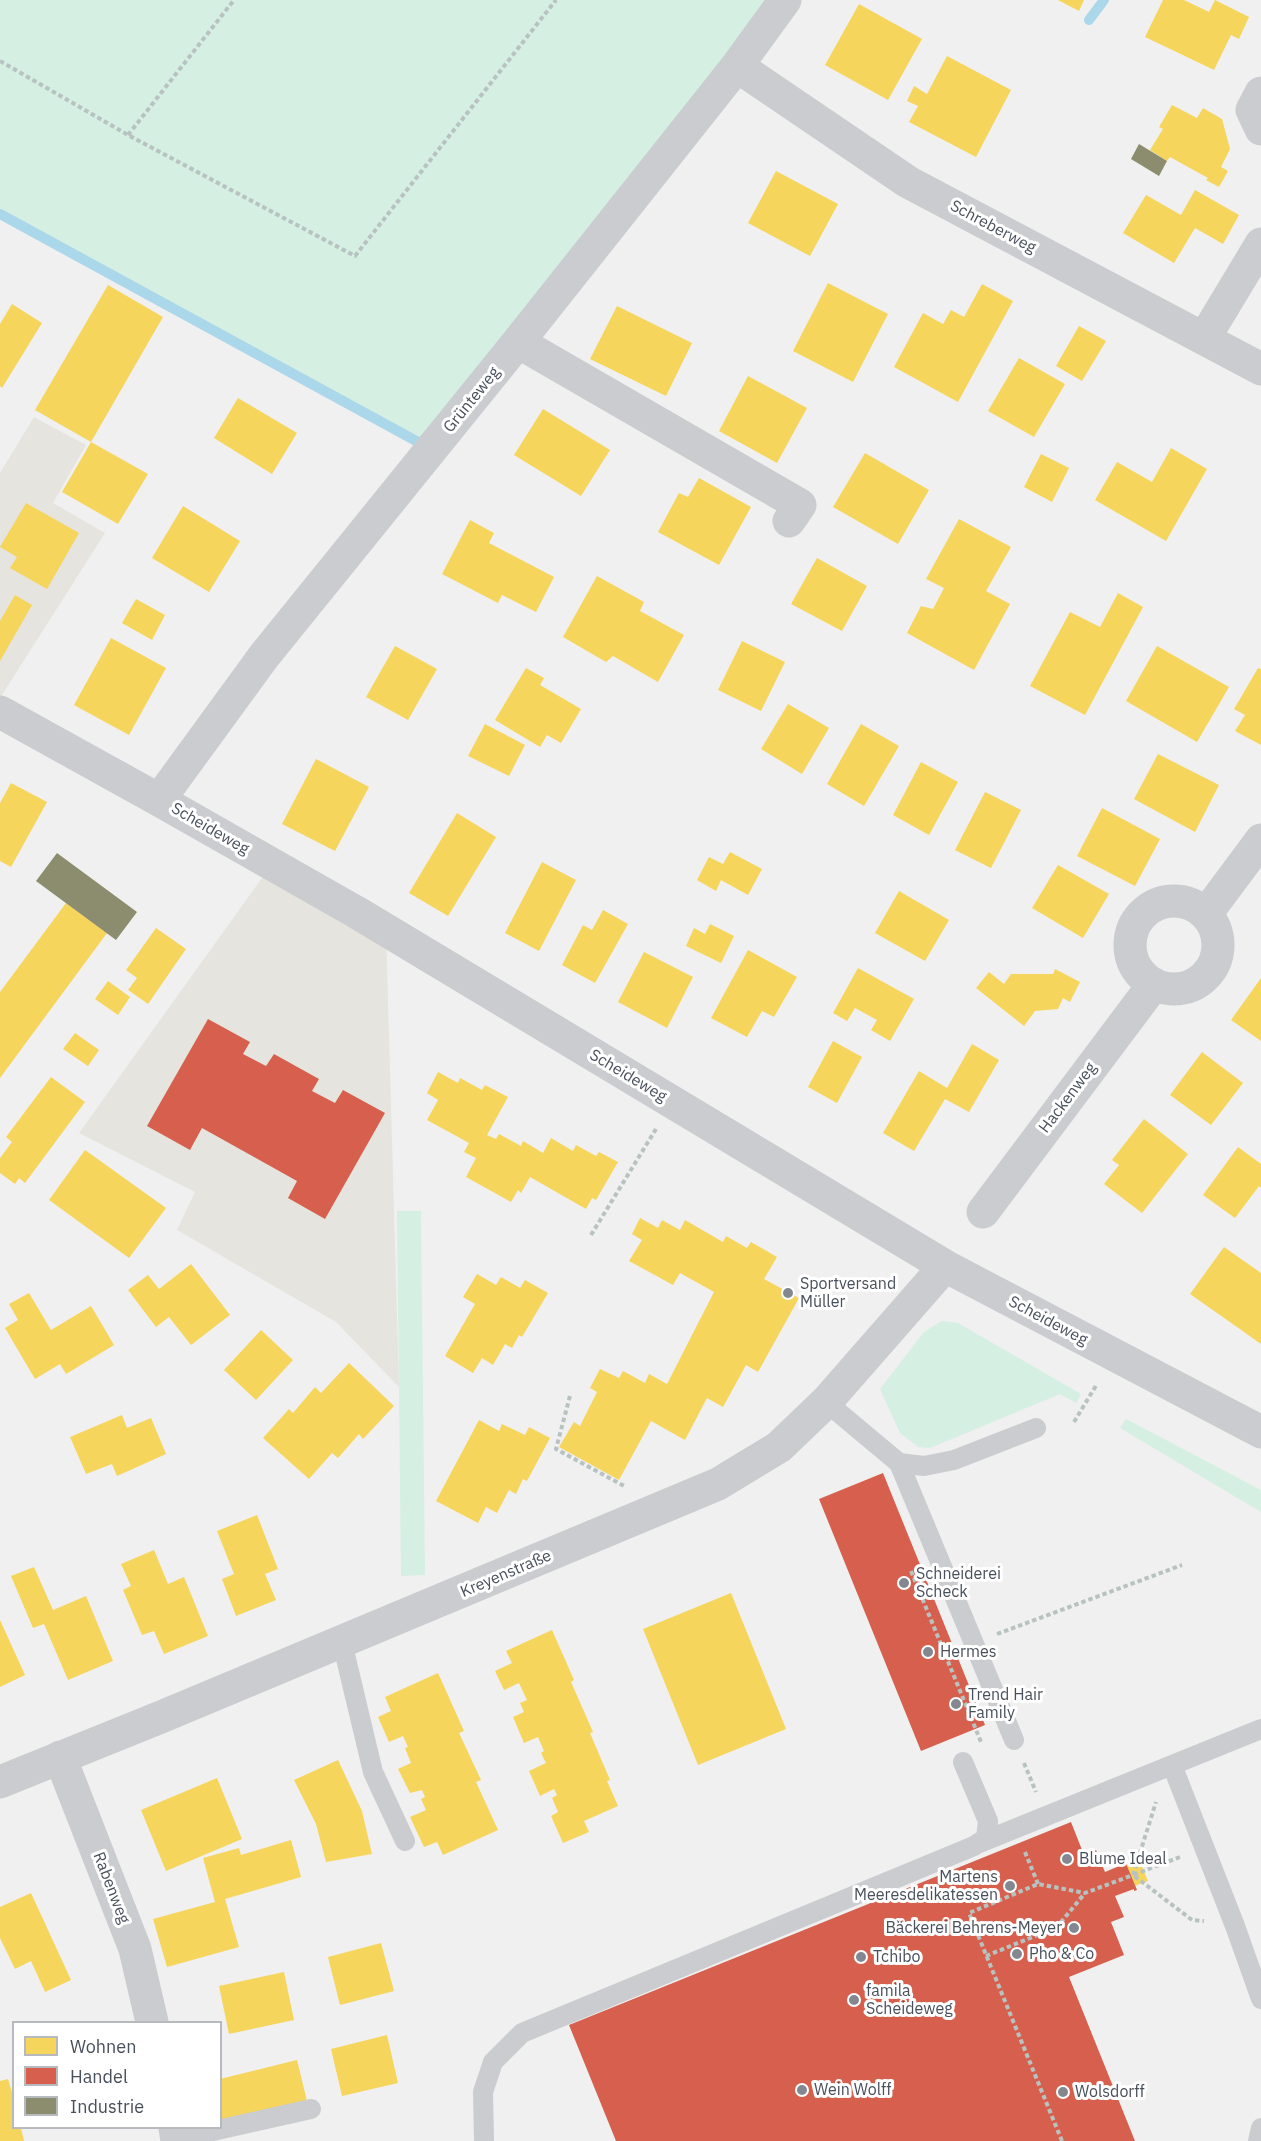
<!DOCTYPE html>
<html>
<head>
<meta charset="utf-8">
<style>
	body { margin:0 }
	#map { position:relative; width:1261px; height:2141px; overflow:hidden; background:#f0f0f0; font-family:"IBM Plex Sans",sans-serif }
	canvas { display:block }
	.legend { position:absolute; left:12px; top:2021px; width:210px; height:108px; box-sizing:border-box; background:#fff; border:2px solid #b6b9be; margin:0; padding:8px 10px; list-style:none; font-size:18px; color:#48505c }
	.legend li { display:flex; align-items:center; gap:12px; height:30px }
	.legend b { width:30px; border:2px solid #b6b9be }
</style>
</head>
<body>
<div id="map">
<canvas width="1261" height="2141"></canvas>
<ul class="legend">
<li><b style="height:16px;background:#f6d55c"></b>Wohnen</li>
<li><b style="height:16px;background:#d6604d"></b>Handel</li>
<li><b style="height:16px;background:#8c8c6e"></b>Industrie</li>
</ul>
</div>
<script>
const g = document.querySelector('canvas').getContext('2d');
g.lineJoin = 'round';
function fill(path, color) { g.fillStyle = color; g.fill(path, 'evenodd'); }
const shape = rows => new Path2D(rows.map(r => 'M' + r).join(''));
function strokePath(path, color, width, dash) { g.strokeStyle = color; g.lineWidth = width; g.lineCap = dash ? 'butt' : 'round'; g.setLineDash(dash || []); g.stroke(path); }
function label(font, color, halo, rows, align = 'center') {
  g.font = font + ' "IBM Plex Sans",sans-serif'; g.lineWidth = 6; g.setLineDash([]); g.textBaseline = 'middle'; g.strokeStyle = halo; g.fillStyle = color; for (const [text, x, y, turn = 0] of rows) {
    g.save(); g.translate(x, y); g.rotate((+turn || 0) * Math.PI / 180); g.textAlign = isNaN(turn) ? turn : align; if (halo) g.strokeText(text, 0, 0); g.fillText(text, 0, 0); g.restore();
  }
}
fill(shape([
	[34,417,86,445,53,503,105,533,0,698,0,473],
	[272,864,386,930,399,1387,336,1322,177,1230,195,1192,79,1133]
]), '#e5e4de');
fill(shape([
	[0,0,785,0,432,450,0,214],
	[397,1211,421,1211,425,1575,401,1576],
	[942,1321,958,1323,1081,1394,1076,1403,1060,1394,930,1448,918,1447,900,1433,880,1389,924,1332],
	[1126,1419,1261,1490,1261,1512,1120,1428]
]), '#d5efe2');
fill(shape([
	[1058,0,1084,0,1079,11],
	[1163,0,1184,0,1209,12,1215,0,1249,17,1239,39,1231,35,1214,70,1145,37],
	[859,4,922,39,888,100,825,65],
	[947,56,1011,90,976,157,909,122,918,106,907,101,914,86,927,94],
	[1172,105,1197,118,1203,108,1222,119,1230,149,1221,167,1228,171,1219,187,1206,180,1208,178,1170,157,1167,161,1150,150,1163,129,1159,127],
	[776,171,838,204,810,256,748,223],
	[1195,190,1239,215,1223,244,1195,228,1174,263,1123,233,1146,195,1181,215],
	[828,283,888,314,853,382,793,351],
	[982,284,1013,301,958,402,894,367,923,313,943,324,951,310,964,317],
	[108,285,163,317,91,442,35,410],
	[12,304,42,323,2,388,0,386,0,324],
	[617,306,692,343,666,396,590,359],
	[1079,326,1106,341,1082,381,1056,366],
	[1019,358,1065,384,1034,437,988,411],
	[748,376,807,408,777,463,719,431],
	[238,398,297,433,272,474,214,438],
	[543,409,610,450,581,496,514,455],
	[91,442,148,474,118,524,62,492],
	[1171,448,1207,469,1166,541,1095,500,1117,462,1152,482],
	[865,453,929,490,898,544,833,507],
	[1041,454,1069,468,1052,502,1024,487],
	[699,478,751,507,719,565,658,532,679,493,688,497],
	[26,503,79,533,47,589,10,568,17,557,0,547],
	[183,506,240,541,209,592,152,558],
	[959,519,1011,547,986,591,1010,604,974,670,907,633,921,606,933,609,944,588,926,579],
	[470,520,494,533,489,543,554,577,536,612,502,595,498,603,442,574],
	[817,558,867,586,842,631,791,604],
	[597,576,644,602,640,611,684,635,658,682,613,656,606,662,563,637],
	[1118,593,1143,607,1085,715,1030,686,1070,612,1100,627],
	[15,595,32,605,0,661,0,621],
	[136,599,165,615,152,640,122,623],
	[111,638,166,668,129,735,74,705],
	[742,641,785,662,761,711,718,690],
	[395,646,437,669,408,720,366,697],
	[1157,646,1229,687,1197,742,1126,701],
	[526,668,544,678,540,685,581,709,561,743,547,735,540,747,495,720],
	[1258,668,1261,669,1261,745,1235,731,1245,715,1234,709],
	[788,704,829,728,802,774,761,749],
	[485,724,525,745,509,776,468,756],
	[861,724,899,746,864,806,827,784],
	[1158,754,1219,785,1195,832,1134,799],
	[316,759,369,787,335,851,282,824],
	[921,762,958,782,929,835,893,815],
	[11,783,47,802,11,867,0,861,0,803],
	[985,792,1021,810,991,868,955,850],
	[1102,808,1160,839,1135,886,1077,856],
	[457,813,496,837,448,916,409,893],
	[730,852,762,869,748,895,721,880,716,891,697,880,709,857,723,864],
	[542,862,576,880,539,951,505,933],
	[1058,865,1109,894,1083,938,1032,908],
	[899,891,949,920,925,961,875,933],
	[66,903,107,933,0,1078,0,992],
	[603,910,628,924,595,983,562,965,583,925,592,930],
	[710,924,734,936,721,963,686,946,694,928,705,934],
	[156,928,186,949,148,1004,128,990,137,978,126,970],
	[748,950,797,977,774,1017,762,1011,747,1037,711,1018],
	[644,952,693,977,667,1028,618,1002],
	[858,968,914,999,890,1041,871,1030,877,1020,855,1008,847,1021,833,1013],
	[1055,969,1080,982,1070,1002,1063,998,1058,1009,1035,1011,1024,1026,976,988,989,972,1004,984,1011,974,1053,974],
	[1261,978,1261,1041,1231,1020],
	[108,981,130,997,118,1015,95,999],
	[75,1033,99,1050,88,1066,63,1049],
	[833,1041,862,1057,837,1103,808,1087],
	[972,1044,999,1060,969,1112,945,1099,914,1151,883,1133,919,1071,947,1088],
	[1202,1052,1243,1083,1211,1125,1170,1095],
	[438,1072,458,1083,460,1078,482,1090,485,1085,508,1097,487,1135,496,1139,499,1134,521,1146,523,1141,543,1153,551,1138,573,1151,576,1145,596,1156,599,1152,618,1162,596,1200,592,1198,586,1209,530,1177,521,1193,518,1190,511,1202,466,1177,476,1158,464,1152,469,1143,427,1120,438,1100,427,1093],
	[51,1077,85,1102,25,1183,19,1178,15,1184,0,1173,0,1158,12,1142,6,1137],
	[1144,1119,1188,1154,1142,1213,1104,1184,1119,1165,1112,1160],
	[1238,1147,1261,1164,1261,1188,1259,1186,1235,1218,1203,1195],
	[85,1150,166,1208,129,1258,49,1200],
	[640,1218,658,1228,662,1220,680,1230,685,1220,723,1242,726,1236,747,1248,751,1242,777,1257,764,1279,799,1298,758,1372,746,1365,723,1407,707,1398,685,1440,651,1421,619,1480,559,1447,574,1422,580,1426,597,1392,590,1388,600,1369,619,1378,623,1371,645,1383,649,1374,667,1384,714,1292,680,1273,673,1285,629,1261,642,1240,632,1234],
	[1224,1247,1261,1273,1261,1344,1190,1294],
	[191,1264,230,1315,191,1345,169,1317,156,1327,128,1290,148,1275,159,1289],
	[477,1274,496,1285,501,1277,520,1288,525,1280,548,1293,522,1337,519,1335,512,1348,505,1344,493,1365,482,1358,473,1373,445,1356,475,1304,463,1297],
	[29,1293,51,1330,91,1306,114,1345,66,1374,60,1364,35,1379,5,1328,18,1320,9,1304],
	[261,1330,293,1360,256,1400,224,1370],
	[349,1363,394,1406,363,1439,359,1434,338,1458,332,1453,309,1479,263,1438,289,1409,293,1413,315,1387,321,1393],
	[122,1415,127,1428,151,1418,166,1454,117,1476,112,1464,86,1474,70,1437],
	[479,1420,499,1431,502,1424,525,1435,529,1427,550,1438,527,1481,523,1479,516,1494,509,1490,497,1513,486,1507,478,1523,436,1501],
	[257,1515,278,1569,265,1574,276,1600,236,1616,222,1579,234,1574,217,1531],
	[154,1550,168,1584,184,1577,208,1636,164,1654,154,1631,142,1635,123,1590,131,1586,121,1564],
	[34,1567,53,1610,86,1596,113,1661,68,1680,44,1624,33,1628,11,1576],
	[731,1593,786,1729,698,1765,643,1629],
	[0,1620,25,1675,0,1687],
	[552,1630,574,1680,571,1682,593,1732,590,1733,610,1780,607,1781,618,1806,584,1821,589,1832,563,1843,551,1816,558,1812,552,1798,557,1795,554,1789,540,1796,529,1771,546,1763,541,1753,544,1751,538,1737,524,1743,513,1717,524,1712,520,1703,527,1700,519,1683,504,1690,495,1671,512,1663,506,1651],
	[438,1673,464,1731,459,1733,481,1780,476,1782,498,1830,443,1855,437,1842,424,1847,410,1817,426,1810,421,1799,425,1797,422,1790,410,1793,398,1769,411,1763,405,1748,408,1747,403,1736,389,1742,378,1717,391,1711,385,1697],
	[338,1760,362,1811,372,1854,326,1862,316,1824,294,1780],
	[217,1778,242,1839,166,1871,141,1810],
	[291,1840,301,1877,225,1899,239,1947,167,1967,153,1919,215,1902,203,1858,239,1848,241,1855],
	[1139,1859,1148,1881,1135,1886,1126,1864],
	[31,1893,71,1980,45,1992,31,1961,15,1969,0,1938,0,1907],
	[381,1943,394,1991,340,2005,328,1957],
	[284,1972,294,2020,229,2034,219,1986],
	[387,2035,398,2083,342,2096,331,2049],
	[297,2060,307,2101,220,2122,220,2079],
	[8,2079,14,2099,14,2128,21,2128,24,2141,0,2141,0,2081]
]), '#f6d55c');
fill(shape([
	[208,1019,250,1042,243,1054,266,1066,274,1054,319,1079,312,1091,335,1103,343,1090,385,1113,325,1219,288,1198,297,1181,202,1128,190,1150,147,1126],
	[883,1473,985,1725,921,1751,819,1499],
	[1071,1822,1084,1855,1096,1850,1105,1872,1124,1864,1123,1862,1125,1861,1137,1890,1134,1891,1134,1889,1115,1896,1124,1917,1111,1922,1124,1955,1069,1977,1135,2141,616,2141,569,2025]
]), '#d6604d');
fill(shape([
	[1139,144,1167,161,1159,176,1131,159],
	[57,853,137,912,116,940,36,881]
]), '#8c8c6e');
strokePath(shape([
	[1089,20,1104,0],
	[0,214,429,448]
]), '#abd7eb', 10);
strokePath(shape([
	[0,61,128,135,355,256,556,0],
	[128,135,234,0],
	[591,1235,656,1129],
	[570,1396,556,1449,626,1487],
	[1074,1422,1097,1384],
	[911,1571,981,1742],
	[997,1634,1182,1565],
	[1024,1763,1036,1792],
	[1025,1852,1038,1884],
	[1180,1857,1133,1875,1192,1920,1204,1921],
	[986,1956,1057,1927,1085,1893],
	[1062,2141,969,1913,1038,1884,1085,1893,1133,1875,1156,1802]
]), '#b8c3c1', 4, [4.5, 3]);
strokePath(shape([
	[826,1402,899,1463,924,1466,954,1460,1036,1428],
	[899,1463,1014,1740],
	[342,1642,373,1772,405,1841],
	[1172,1765,1235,1926,1261,1999],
	[977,1844,1261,1729],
	[177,2139,311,2109],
	[484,2141,483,2092,493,2062,522,2033,974,1846,986,1838,988,1821,963,1762],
	[1258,2141,1261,2128]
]), '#cacccf', 20);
strokePath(shape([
	[737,66,908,182,1261,369],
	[1261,93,1252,110,1261,129],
	[1205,337,1261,244],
	[518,342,800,505,789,521],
	[0,712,159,800,356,912,945,1266,1261,1432],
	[159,800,264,656,518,342,737,66,785,0],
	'1130 945a44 44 0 1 1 88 0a44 44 0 1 1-88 0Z',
	[1206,914,1261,840],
	[983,1212,1154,984],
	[60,1757,135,1949,152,2022],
	[0,1782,161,1717,718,1484,779,1447,826,1402,945,1266],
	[175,2128,177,2141]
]), '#cacccf', 33);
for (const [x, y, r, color] of [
	[788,1293,6,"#838890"],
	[904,1583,6,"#838890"],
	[928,1652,6,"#838890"],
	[956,1704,6,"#838890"],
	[1067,1859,6,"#838890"],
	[1010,1886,6,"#838890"],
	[1074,1928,6,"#838890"],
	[1017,1954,6,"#838890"],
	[861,1957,6,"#838890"],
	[854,2000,6,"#838890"],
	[802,2090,6,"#838890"],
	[1063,2092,6,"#838890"]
]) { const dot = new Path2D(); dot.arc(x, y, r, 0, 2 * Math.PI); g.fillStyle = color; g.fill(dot); strokePath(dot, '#fff', 2); }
label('16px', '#48505c', '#fff', [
	["Schreberweg",993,227,28],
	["Grünteweg",472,400,-51],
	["Scheideweg",210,829,30],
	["Scheideweg",628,1076,31],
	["Hackenweg",1068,1098,-53],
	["Scheideweg",1048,1321,28],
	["Kreyenstraße",506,1574,-23],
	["Rabenweg",111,1888,69]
]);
label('16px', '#48505c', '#fff', [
	["Sportversand",800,1284],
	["Müller",800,1302],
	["Schneiderei",916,1574],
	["Scheck",916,1592],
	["Hermes",940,1652],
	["Trend Hair",968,1695],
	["Family",968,1713],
	["Blume Ideal",1079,1859],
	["Martens",998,1877,"right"],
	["Meeresdelikatessen",998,1895,"right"],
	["Bäckerei Behrens-Meyer",1062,1928,"right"],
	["Pho & Co",1029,1954],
	["Tchibo",873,1957],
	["famila",866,1991],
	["Scheideweg",866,2009],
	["Wein Wolff",814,2090],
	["Wolsdorff",1075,2092]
], 'left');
</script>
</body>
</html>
